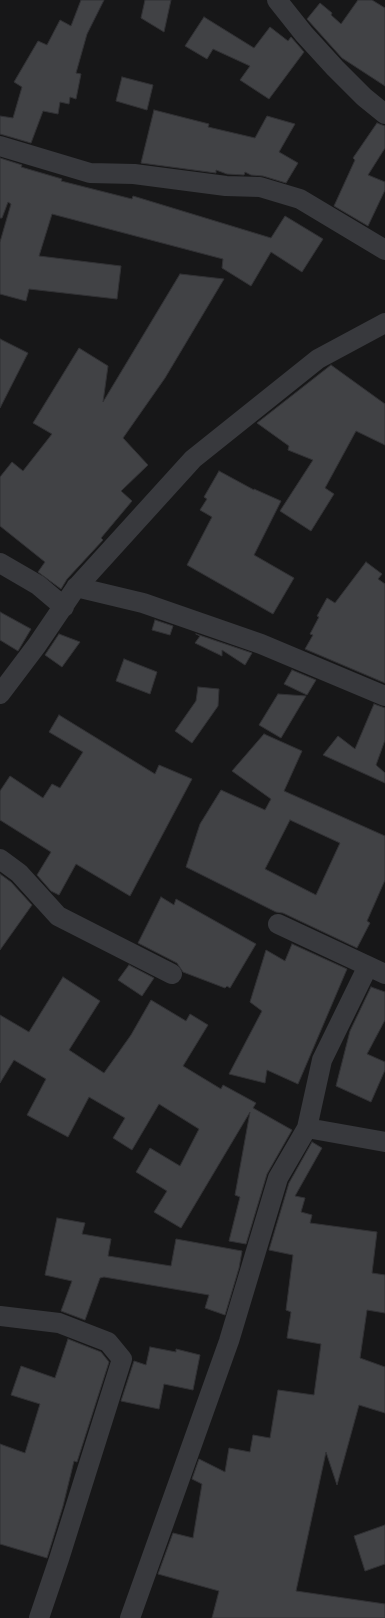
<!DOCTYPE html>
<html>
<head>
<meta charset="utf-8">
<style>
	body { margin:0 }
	canvas { display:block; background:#171718 }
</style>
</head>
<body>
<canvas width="385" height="1618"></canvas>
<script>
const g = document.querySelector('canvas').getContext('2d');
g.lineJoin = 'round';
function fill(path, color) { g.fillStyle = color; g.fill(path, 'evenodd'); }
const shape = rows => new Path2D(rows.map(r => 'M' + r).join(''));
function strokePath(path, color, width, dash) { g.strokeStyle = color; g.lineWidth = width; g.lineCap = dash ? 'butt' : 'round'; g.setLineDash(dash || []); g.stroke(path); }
const building = shape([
	[81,0,104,0,87,34,76,73,81,74,76,99,70,97,69,104,60,102,58,114,43,111,31,143,0,134,0,116,13,118,22,87,14,82,38,41,47,45,60,20,71,26,81,0],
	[145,0,171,0,164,32,141,18,145,0],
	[358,0,372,0,385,8,385,86,342,58,307,19,320,3,332,13,331,15,341,24,358,0],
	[204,17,254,48,270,27,288,41,291,37,304,52,269,99,240,80,250,66,213,49,207,59,185,46,204,17],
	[122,77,153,85,147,110,116,101,122,77],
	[154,110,209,124,208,127,255,138,267,116,295,124,279,152,298,163,286,183,263,176,251,175,245,172,244,175,227,174,216,170,216,173,141,163,154,110],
	[377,123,385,126,385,148,368,175,385,182,385,190,368,226,334,206,355,160,353,158,377,123],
	[0,158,22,165,21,167,62,179,61,181,132,199,133,196,271,238,285,216,323,239,302,272,271,252,251,286,222,268,223,259,52,214,39,256,121,266,117,299,29,289,26,301,0,294,0,242,11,204,8,202,2,218,0,218,0,158],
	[180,274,224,279,165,378,123,438,148,465,121,491,132,501,101,538,103,540,67,579,61,589,38,572,45,562,0,526,0,477,12,462,23,471,52,434,33,423,79,348,108,366,103,402,180,274],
	[0,339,28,353,0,408,0,339],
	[331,365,385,404,385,445,356,431,325,488,334,494,311,531,280,511,313,460,288,450,289,446,257,423,331,365],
	[219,471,254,490,254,489,281,501,254,555,294,578,273,614,187,565,212,517,200,510,207,499,204,497,219,471],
	[366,562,382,574,378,579,385,584,385,683,305,649,313,635,310,634,319,617,317,616,327,598,335,603,366,562],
	[0,612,31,629,18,651,0,640,0,612],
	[155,620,173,626,170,635,152,630,155,620],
	[59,634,80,642,62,667,45,655,59,634],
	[196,634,252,653,245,665,222,650,222,656,195,643,200,636,196,634],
	[124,659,157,672,150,694,116,681,124,659],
	[292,670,316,680,307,695,284,684,292,670],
	[198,687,219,689,218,706,192,743,175,731,196,701,198,687],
	[278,694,306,696,281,738,259,725,278,694],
	[374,704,385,708,385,740,376,765,385,773,385,783,323,755,338,736,355,749,374,704],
	[59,715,155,774,159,765,192,779,130,896,76,864,59,895,51,891,37,875,51,852,0,820,0,791,10,776,43,798,52,784,60,788,83,752,49,732,59,715],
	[264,734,302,751,284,791,385,836,385,880,367,921,370,923,357,948,283,913,276,912,186,867,200,824,221,790,265,810,271,799,232,771,264,734],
	[290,820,340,843,316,895,265,869,290,820],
	[0,874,11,882,32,905,0,950,0,874],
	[161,897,174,905,176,899,256,944,230,988,227,986,225,988,183,972,177,963,138,943,161,897],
	[292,944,347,969,298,1084,267,1070,265,1083,229,1074,262,1011,250,1002,266,950,285,961,292,944],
	[129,965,154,978,142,996,118,980,129,965],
	[63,977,100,1001,69,1050,104,1073,131,1035,151,1000,186,1021,190,1014,208,1025,183,1066,221,1089,223,1085,256,1103,253,1108,292,1130,267,1174,246,1244,229,1241,240,1197,235,1195,250,1112,181,1228,154,1212,167,1191,136,1172,150,1148,180,1166,199,1129,159,1104,132,1150,113,1138,125,1118,89,1097,68,1137,27,1115,46,1079,14,1060,0,1083,0,1015,29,1032,63,977],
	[371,987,385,992,385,1020,367,1054,385,1062,385,1070,371,1102,336,1086,350,1031,371,987],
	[312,1142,322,1148,295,1196,305,1198,301,1212,312,1215,310,1223,377,1232,372,1273,385,1275,385,1313,367,1310,360,1358,385,1367,385,1413,359,1405,337,1485,326,1452,296,1591,385,1604,385,1618,212,1618,219,1591,158,1574,173,1533,193,1538,202,1484,192,1479,199,1459,225,1472,229,1448,250,1452,253,1435,270,1438,278,1390,314,1395,321,1344,287,1338,291,1312,286,1310,293,1255,269,1250,289,1183,312,1142],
	[57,1218,85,1223,82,1234,111,1239,108,1256,171,1266,176,1239,242,1251,239,1268,225,1315,205,1308,209,1295,104,1277,100,1278,85,1320,61,1311,72,1281,45,1275,57,1218],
	[68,1339,101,1352,109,1362,77,1462,74,1461,63,1506,47,1558,0,1544,0,1444,25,1453,40,1404,11,1395,21,1366,55,1378,68,1339],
	[150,1347,176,1352,176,1349,200,1355,193,1390,164,1384,159,1409,121,1401,134,1361,146,1365,150,1347],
	[385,1525,385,1564,365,1571,354,1536,385,1525]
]);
fill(building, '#414245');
strokePath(building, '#313134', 1);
strokePath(shape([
	[277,0,304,34,335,68,364,97,385,114],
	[0,146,90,173,134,174,226,186,260,187,300,199,385,250],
	[0,563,38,585,64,607],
	[76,587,143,603,261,644,385,696],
	[0,694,37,645,75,589,193,459,318,359,385,323],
	[0,859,19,873,58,916,172,974],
	[278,924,385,974],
	[307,1128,385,1142],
	[0,1316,59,1323,108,1342,122,1359,59,1559,39,1618],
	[130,1618,229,1341,278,1178,307,1128,322,1060,368,966]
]), '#38393d', 20);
</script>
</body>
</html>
